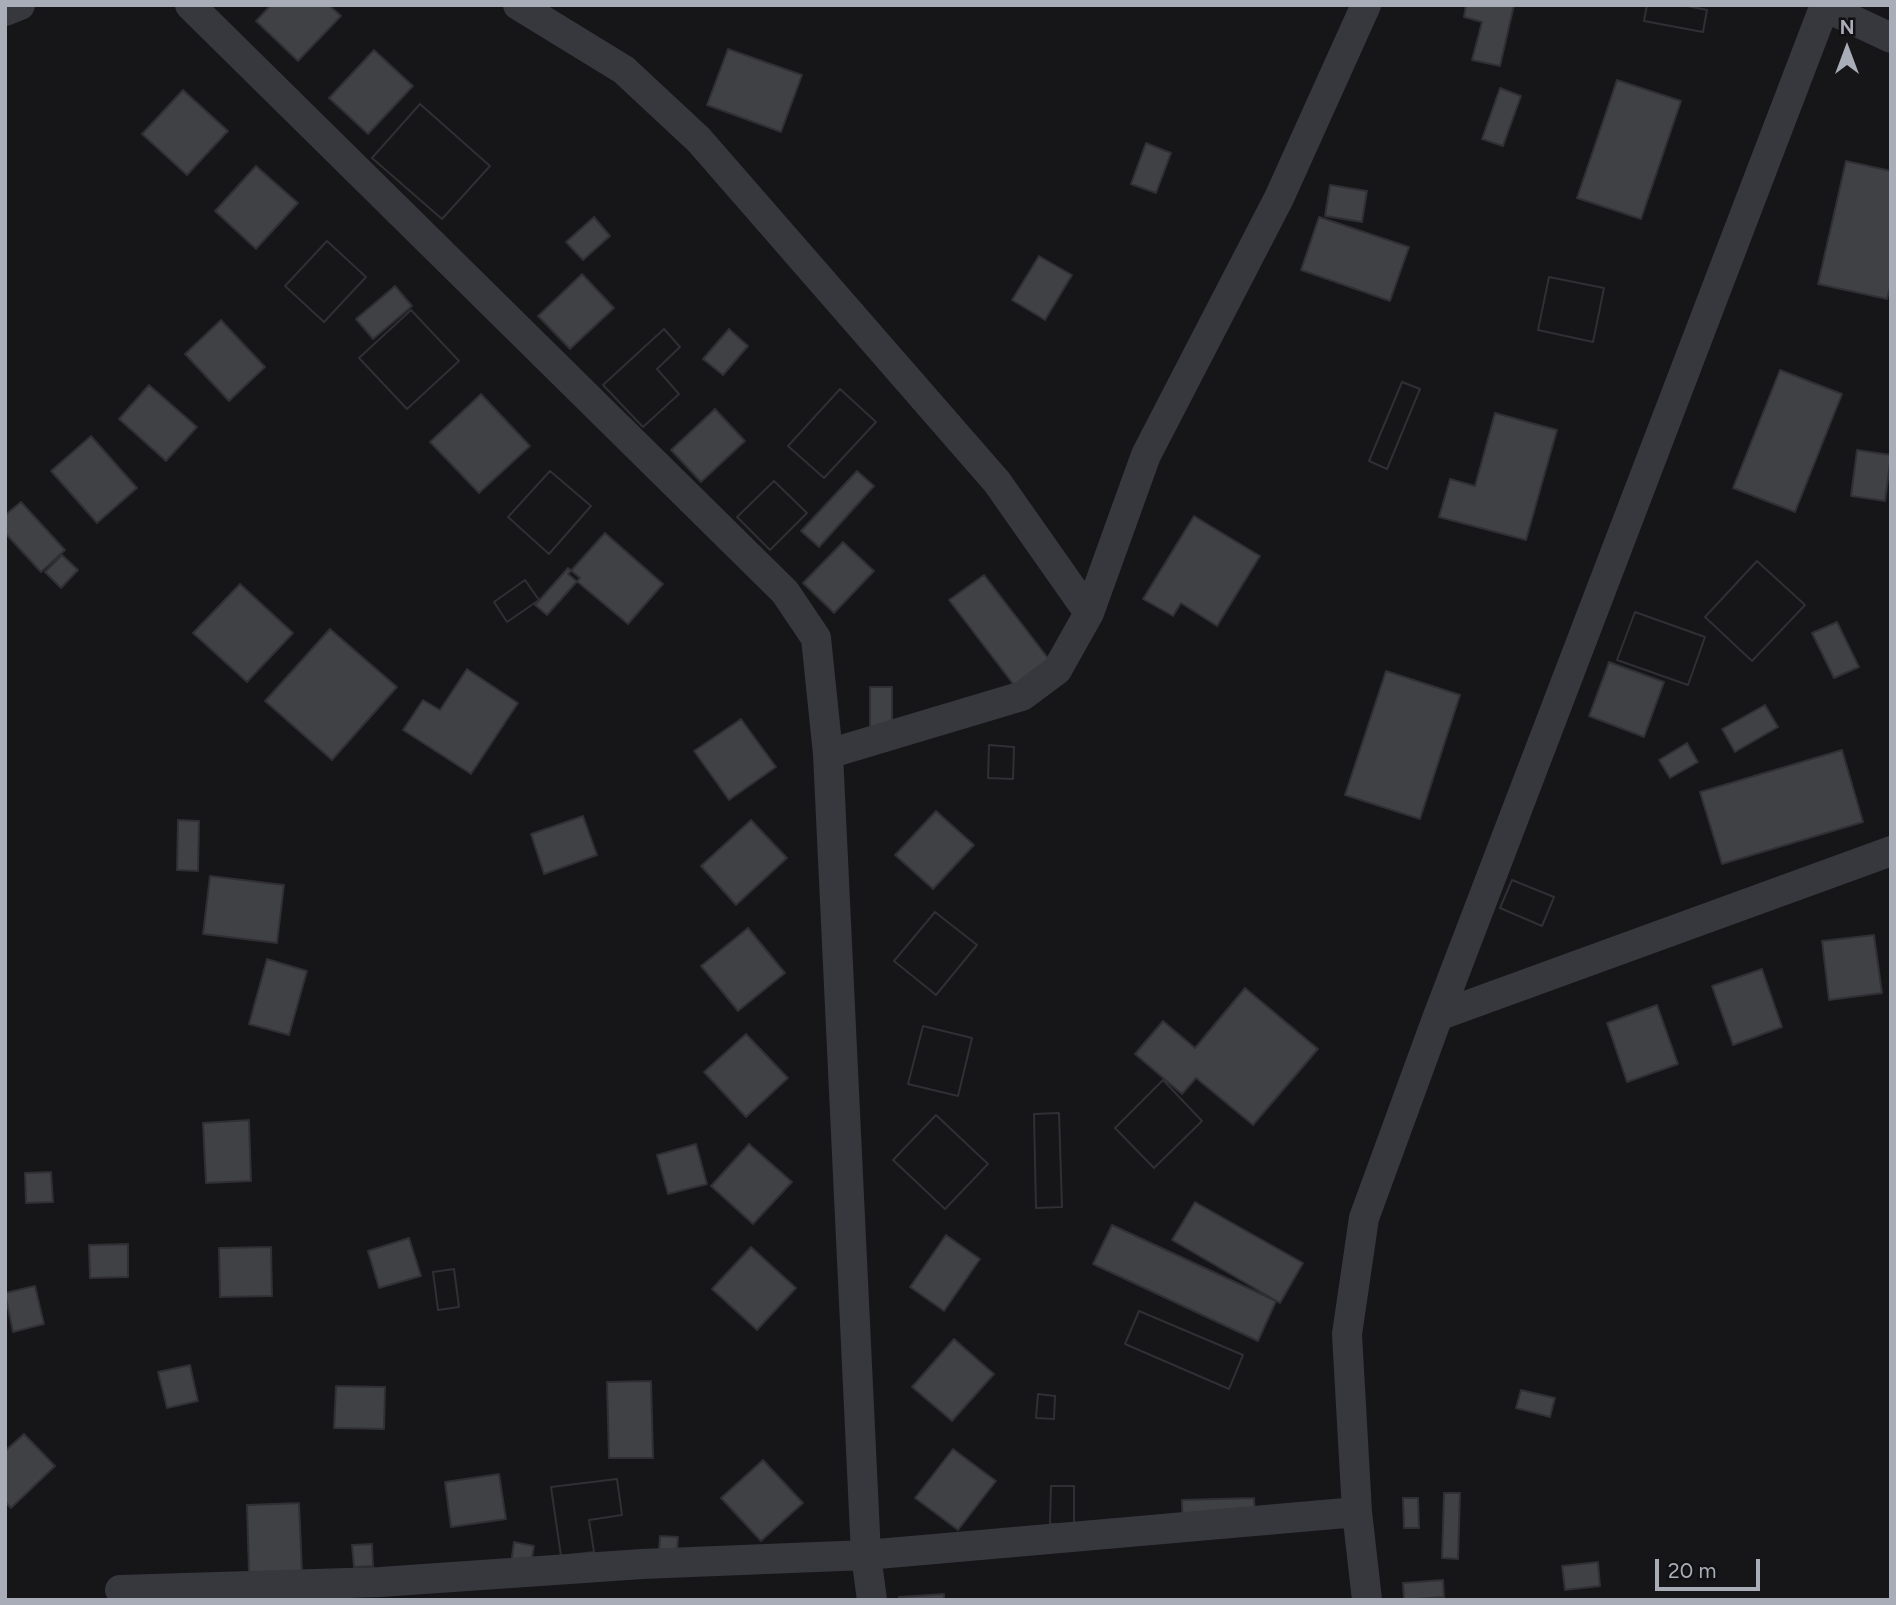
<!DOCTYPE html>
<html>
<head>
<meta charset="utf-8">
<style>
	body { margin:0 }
	#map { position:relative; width:1896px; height:1605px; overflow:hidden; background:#161618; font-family:Figtree,sans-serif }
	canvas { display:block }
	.frame { position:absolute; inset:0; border:7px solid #a8adb8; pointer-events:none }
	.north { position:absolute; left:1812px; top:14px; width:70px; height:70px; -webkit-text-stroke:5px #111113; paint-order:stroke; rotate:0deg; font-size:19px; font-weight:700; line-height:28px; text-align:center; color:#a8adb8 }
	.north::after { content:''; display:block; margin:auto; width:24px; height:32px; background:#a8adb8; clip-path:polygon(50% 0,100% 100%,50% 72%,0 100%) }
	.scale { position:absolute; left:1655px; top:1559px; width:105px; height:32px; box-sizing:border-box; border:4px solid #a8adb8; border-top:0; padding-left:9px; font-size:21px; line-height:24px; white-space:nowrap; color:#a8adb8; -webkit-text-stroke:5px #111113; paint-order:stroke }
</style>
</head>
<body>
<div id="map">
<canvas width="1896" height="1605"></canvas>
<div class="frame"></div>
<div class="north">N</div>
<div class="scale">20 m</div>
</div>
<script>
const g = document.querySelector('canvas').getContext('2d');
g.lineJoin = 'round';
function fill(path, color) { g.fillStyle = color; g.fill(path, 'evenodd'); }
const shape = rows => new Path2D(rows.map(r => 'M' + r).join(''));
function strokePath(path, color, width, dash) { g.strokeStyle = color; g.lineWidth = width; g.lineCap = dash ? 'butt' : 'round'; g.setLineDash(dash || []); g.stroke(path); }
const building = shape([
	[271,5,329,5,341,16,298,61,256,21,271,5],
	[1466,5,1514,5,1500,66,1472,60,1482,22,1464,17,1466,5],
	[1647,5,1682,5,1707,10,1703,32,1644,21,1647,5],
	[1647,5,1682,5,1707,10,1703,32,1644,21,1647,5],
	[728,49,802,75,781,132,707,105,728,49],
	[374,50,413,86,368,134,329,98,374,50],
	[1617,80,1681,101,1641,219,1577,198,1617,80],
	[1500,88,1521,96,1503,146,1482,139,1500,88],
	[183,90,228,131,187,175,142,134,183,90],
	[420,104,490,166,442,219,372,158,420,104],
	[420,104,490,166,442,219,372,158,420,104],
	[1146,143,1171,153,1156,193,1131,184,1146,143],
	[1846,161,1891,171,1891,284,1887,299,1818,284,1846,161],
	[256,166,298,203,256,249,215,211,256,166],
	[1330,185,1367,191,1362,222,1325,216,1330,185],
	[594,217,610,236,583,260,566,242,594,217],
	[1319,217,1409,247,1390,301,1301,270,1319,217],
	[327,241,366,277,324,322,285,286,327,241],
	[327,241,366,277,324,322,285,286,327,241],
	[1039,256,1072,275,1045,320,1012,300,1039,256],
	[582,274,614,308,570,349,538,316,582,274],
	[1549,277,1604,288,1593,342,1538,330,1549,277],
	[1549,277,1604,288,1593,342,1538,330,1549,277],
	[395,286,412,306,373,339,356,319,395,286],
	[411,310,459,361,407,409,359,358,411,310],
	[411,310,459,361,407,409,359,358,411,310],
	[221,320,265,367,229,401,185,354,221,320],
	[664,329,680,347,657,369,679,394,643,427,603,385,664,329],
	[664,329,680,347,657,369,679,394,643,427,603,385,664,329],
	[729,329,748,346,723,375,703,359,729,329],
	[1780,370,1842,394,1795,512,1733,488,1780,370],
	[1402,382,1420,389,1387,469,1369,461,1402,382],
	[1402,382,1420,389,1387,469,1369,461,1402,382],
	[149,385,197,427,166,461,119,419,149,385],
	[840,389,876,422,824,478,788,446,840,389],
	[840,389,876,422,824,478,788,446,840,389],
	[481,394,530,446,479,493,430,442,481,394],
	[715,409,745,441,701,482,671,450,715,409],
	[1495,413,1557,430,1526,540,1439,517,1450,479,1475,486,1495,413],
	[91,436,137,488,97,523,51,471,91,436],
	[1857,450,1891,455,1885,501,1851,496,1857,450],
	[550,471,591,506,549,554,508,517,550,471],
	[550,471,591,506,549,554,508,517,550,471],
	[857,471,874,486,819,547,801,531,857,471],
	[774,481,807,513,770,550,737,517,774,481],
	[774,481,807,513,770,550,737,517,774,481],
	[21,502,65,550,41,572,5,533,5,515,21,502],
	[1194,516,1260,556,1217,626,1181,603,1173,616,1143,599,1194,516],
	[605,533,663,584,628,624,568,574,605,533],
	[843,542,874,571,834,613,803,583,843,542],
	[62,555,78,570,61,588,45,572,62,555],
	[1757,561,1805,605,1752,661,1705,617,1757,561],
	[1757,561,1805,605,1752,661,1705,617,1757,561],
	[568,568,580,578,547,615,535,605,568,568],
	[984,575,1051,662,1017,689,949,600,984,575],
	[525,580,539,600,507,622,494,602,525,580],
	[525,580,539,600,507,622,494,602,525,580],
	[240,584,293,633,247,682,193,633,240,584],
	[1635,612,1705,637,1688,685,1617,660,1635,612],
	[1635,612,1705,637,1688,685,1617,660,1635,612],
	[1837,622,1859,667,1834,678,1812,633,1837,622],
	[330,629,397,687,332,760,265,701,330,629],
	[1609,662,1664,682,1644,737,1589,716,1609,662],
	[467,669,518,703,471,774,403,730,423,700,440,710,467,669],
	[1386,671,1460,695,1420,819,1345,795,1386,671],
	[870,687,892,687,892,741,870,741,870,687],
	[1765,705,1778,727,1735,752,1722,729,1765,705],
	[741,719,776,767,729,800,694,751,741,719],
	[1687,743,1698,762,1670,778,1659,760,1687,743],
	[989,745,1014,747,1013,779,988,778,989,745],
	[989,745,1014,747,1013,779,988,778,989,745],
	[1842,750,1863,822,1722,864,1700,792,1842,750],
	[936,811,974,845,933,889,895,855,936,811],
	[583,816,597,855,544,874,531,834,583,816],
	[178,820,199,821,198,871,177,870,178,820],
	[751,820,787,858,736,905,701,866,751,820],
	[210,876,284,885,277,943,203,934,210,876],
	[1512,880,1554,897,1542,926,1500,908,1512,880],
	[1512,880,1554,897,1542,926,1500,908,1512,880],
	[935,912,977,945,936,995,894,961,935,912],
	[935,912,977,945,936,995,894,961,935,912],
	[748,928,785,973,738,1011,701,966,748,928],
	[1874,935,1882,993,1829,1000,1822,941,1874,935],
	[267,959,307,971,289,1035,249,1024,267,959],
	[1762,969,1782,1027,1733,1045,1712,986,1762,969],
	[1245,988,1318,1049,1253,1125,1196,1078,1182,1094,1135,1054,1163,1021,1195,1048,1245,988],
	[1657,1005,1678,1064,1627,1082,1607,1023,1657,1005],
	[923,1026,972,1038,958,1096,908,1084,923,1026],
	[923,1026,972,1038,958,1096,908,1084,923,1026],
	[746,1034,788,1078,746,1117,704,1072,746,1034],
	[1163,1080,1202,1121,1154,1168,1115,1128,1163,1080],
	[1163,1080,1202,1121,1154,1168,1115,1128,1163,1080],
	[1059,1113,1062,1207,1036,1208,1034,1114,1059,1113],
	[1059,1113,1062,1207,1036,1208,1034,1114,1059,1113],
	[936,1115,988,1164,945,1209,893,1160,936,1115],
	[936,1115,988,1164,945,1209,893,1160,936,1115],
	[249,1120,251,1181,206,1183,203,1123,249,1120],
	[696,1144,707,1184,668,1194,657,1155,696,1144],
	[749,1144,792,1182,753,1224,711,1186,749,1144],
	[51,1172,53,1202,26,1203,25,1173,51,1172],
	[1195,1202,1303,1263,1280,1303,1172,1240,1195,1202],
	[1112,1225,1276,1301,1258,1341,1093,1264,1112,1225],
	[946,1235,980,1259,944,1311,910,1287,946,1235],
	[409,1238,421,1276,379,1288,368,1251,409,1238],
	[128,1244,128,1277,90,1278,89,1245,128,1244],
	[271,1247,272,1296,220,1297,219,1248,271,1247],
	[751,1247,796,1288,757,1330,712,1289,751,1247],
	[454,1269,459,1307,438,1310,433,1272,454,1269],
	[454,1269,459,1307,438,1310,433,1272,454,1269],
	[35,1286,44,1324,13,1332,5,1293,35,1286],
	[1139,1311,1243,1355,1229,1389,1125,1344,1139,1311],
	[1139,1311,1243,1355,1229,1389,1125,1344,1139,1311],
	[954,1339,994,1374,952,1421,912,1387,954,1339],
	[190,1365,198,1401,167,1408,158,1372,190,1365],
	[651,1381,653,1458,609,1458,607,1382,651,1381],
	[336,1386,385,1387,384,1429,334,1428,336,1386],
	[1521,1390,1555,1398,1550,1417,1516,1408,1521,1390],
	[1038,1394,1055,1396,1054,1419,1036,1418,1038,1394],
	[1038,1394,1055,1396,1054,1419,1036,1418,1038,1394],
	[24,1434,55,1466,11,1508,5,1502,5,1451,24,1434],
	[953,1449,996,1481,958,1530,915,1498,953,1449],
	[763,1460,803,1503,761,1541,721,1498,763,1460],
	[499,1474,506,1519,451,1527,445,1482,499,1474],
	[617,1479,622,1515,589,1520,594,1552,561,1556,551,1487,617,1479],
	[617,1479,622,1515,589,1520,594,1552,561,1556,551,1487,617,1479],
	[1051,1486,1074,1486,1074,1525,1050,1524,1051,1486],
	[1051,1486,1074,1486,1074,1525,1050,1524,1051,1486],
	[1444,1493,1460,1493,1458,1559,1442,1558,1444,1493],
	[1254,1498,1256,1534,1183,1536,1182,1500,1254,1498],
	[1403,1498,1418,1498,1419,1528,1404,1528,1403,1498],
	[299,1503,302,1572,249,1574,247,1505,299,1503],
	[660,1536,678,1537,676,1566,658,1565,660,1536],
	[514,1542,534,1546,529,1575,510,1571,514,1542],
	[372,1544,373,1566,354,1567,352,1545,372,1544],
	[1598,1562,1600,1586,1565,1590,1562,1566,1598,1562],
	[1443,1580,1444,1597,1404,1600,1403,1583,1443,1580],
	[944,1594,944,1600,899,1600,899,1597,944,1594]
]);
fill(building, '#404145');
strokePath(building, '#303034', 2);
strokePath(shape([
	[190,5,785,592,816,638,828,754,866,1555,872,1600],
	[518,5,624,70,699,140,997,482,1089,613],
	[1825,7,1891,38],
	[5,11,20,5],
	[828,754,1022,696,1057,670,1089,613,1146,455,1279,198,1366,5],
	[1438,1016,1891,851],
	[120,1590,380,1582,642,1564,866,1555,1357,1512],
	[1367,1600,1357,1512,1347,1334,1364,1218,1438,1016,1825,5]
]), '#37383d', 30);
</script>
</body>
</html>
